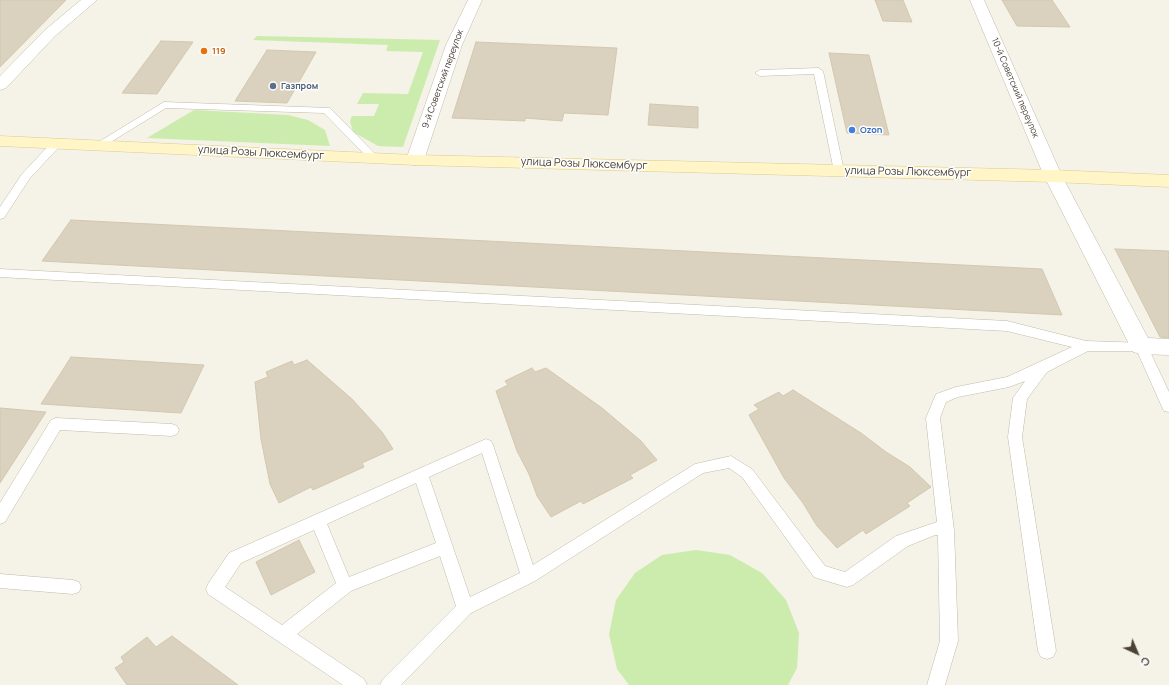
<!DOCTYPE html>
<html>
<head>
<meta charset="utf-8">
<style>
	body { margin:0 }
	#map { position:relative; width:1169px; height:685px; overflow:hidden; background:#f5f2e7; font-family:Manrope,sans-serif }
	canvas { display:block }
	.north { position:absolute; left:1117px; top:633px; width:40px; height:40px; -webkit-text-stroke:3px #fff; paint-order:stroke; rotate:136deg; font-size:11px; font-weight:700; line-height:16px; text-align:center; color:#494235 }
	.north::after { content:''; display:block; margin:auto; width:14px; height:18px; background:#494235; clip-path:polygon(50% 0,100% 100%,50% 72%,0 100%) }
</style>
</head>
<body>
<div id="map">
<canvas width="1169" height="685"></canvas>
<div class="north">С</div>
</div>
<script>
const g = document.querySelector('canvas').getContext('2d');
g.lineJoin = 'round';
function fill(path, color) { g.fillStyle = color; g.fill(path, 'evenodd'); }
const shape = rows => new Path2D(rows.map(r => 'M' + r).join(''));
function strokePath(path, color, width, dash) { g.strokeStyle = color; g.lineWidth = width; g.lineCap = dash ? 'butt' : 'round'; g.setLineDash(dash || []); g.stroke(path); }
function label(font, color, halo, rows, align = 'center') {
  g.font = font + ' Manrope,sans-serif'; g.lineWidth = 3; g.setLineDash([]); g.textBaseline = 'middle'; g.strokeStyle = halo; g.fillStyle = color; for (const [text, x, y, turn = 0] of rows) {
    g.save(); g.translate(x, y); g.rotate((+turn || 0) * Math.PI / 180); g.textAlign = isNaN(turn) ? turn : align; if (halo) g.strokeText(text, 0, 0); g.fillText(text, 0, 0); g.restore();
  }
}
fill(shape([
	[257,36,440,40,403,147,378,146,353,132,350,121,352,116,374,116,379,104,357,104,363,93,408,94,423,52,386,51,388,45,253,40],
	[194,110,288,115,308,120,325,130,330,146,147,138],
	[696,550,730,555,762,573,786,600,799,633,797,668,788,685,629,685,617,669,609,634,616,600,635,573,662,555]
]), '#cbecad');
const building = shape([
	[0,0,66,0,0,67,0,0],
	[875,0,903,0,912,22,883,21,875,0],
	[1002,0,1052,0,1070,27,1017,26,1002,0],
	[161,41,193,42,157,94,122,93,161,41],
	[476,42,617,48,608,115,564,113,562,121,525,118,525,121,452,118,476,42],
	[267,50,316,52,287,103,235,101,267,50],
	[829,53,869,55,889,135,847,133,829,53],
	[650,104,698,107,698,128,648,125,650,104],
	[71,220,1042,269,1062,315,42,261,71,220],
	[1115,249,1169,251,1169,338,1160,337,1115,249],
	[71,357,204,365,181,413,41,404,71,357],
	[307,360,352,399,382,432,393,449,362,463,364,467,313,490,311,487,279,503,270,484,261,439,255,382,268,377,266,372,292,361,294,365,307,360],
	[532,368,535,372,546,368,602,408,641,441,657,460,630,475,633,478,583,504,581,501,551,517,537,496,529,474,517,451,496,391,508,385,505,381,532,368],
	[793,390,861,433,886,452,910,467,931,487,907,503,910,506,866,534,863,530,837,548,817,526,803,503,784,478,749,415,759,409,754,405,779,392,783,396,793,390],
	[0,408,46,412,0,483,0,408],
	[299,540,315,572,271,595,256,562,299,540],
	[172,636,238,685,127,685,115,668,124,662,121,657,147,637,156,647,172,636]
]);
fill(building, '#dad1be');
strokePath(building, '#d3c7ae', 1);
const service = shape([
	[818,68,823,71,844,171,839,174,834,171,814,74,760,76,755,73,760,70,818,68],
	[164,102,330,108,379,158,374,161,370,160,324,113,166,108,101,148,93,148,92,146,164,102],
	[56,141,61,144,60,146,30,178,4,218,0,219,0,207,22,174,52,142,56,141],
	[0,269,1007,321,1086,341,1146,343,1169,392,1169,412,1164,411,1162,407,1137,351,1088,351,1047,372,1027,399,1022,437,1056,651,1053,657,1047,659,1041,657,1038,651,1008,437,1013,398,1025,381,1009,387,958,397,946,402,940,418,954,530,958,641,945,685,927,685,940,641,938,535,935,535,908,546,853,585,847,587,820,579,814,577,742,477,729,468,703,473,535,581,471,613,401,685,380,685,383,679,456,606,440,556,351,591,297,634,364,679,367,685,343,685,208,594,206,589,208,584,229,553,486,439,491,441,493,445,533,565,695,464,731,456,752,469,825,566,845,572,896,536,937,522,926,418,936,394,956,387,1007,377,1072,347,1007,331,0,277,0,269],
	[482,453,520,573,470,597,429,477,482,453],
	[416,483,436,543,349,577,327,524,416,483],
	[314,530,336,583,282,625,225,587,241,563,314,530],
	[56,418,172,424,177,426,179,430,177,434,172,436,60,430,5,522,0,524,0,503,51,420,56,418],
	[0,574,73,580,79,582,81,587,79,592,73,594,0,588,0,574]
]);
const minor = shape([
	[81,0,97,0,55,36,6,88,0,90,0,76,45,30,81,0],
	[468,0,482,0,462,45,424,160,421,164,415,165,409,164,406,160,446,45,468,0],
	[970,0,984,0,1062,176,1148,338,1169,339,1169,355,1141,354,1133,352,1130,346,1044,176,970,0]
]);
const secondary = shape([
	[0,136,415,155,1053,170,1169,175,1169,187,1053,182,415,165,0,146,0,136]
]);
strokePath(service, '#c1baa9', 1);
strokePath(minor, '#c1baa9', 1);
strokePath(secondary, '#d9cb93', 1);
fill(service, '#fff');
fill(minor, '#fff');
fill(secondary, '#fff5c7');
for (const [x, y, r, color] of [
	[204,51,4,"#e8710a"],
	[273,86,4,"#5c6f8a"],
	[852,130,4,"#3f7fe0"]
]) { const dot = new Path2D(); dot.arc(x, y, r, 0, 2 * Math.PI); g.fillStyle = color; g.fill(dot); strokePath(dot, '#fff', 1.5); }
label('bold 9px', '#c56008', '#fff', [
	["119",212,51]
], 'left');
label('9px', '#494235', '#fff', [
	["9-й Советский переулок",443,79,-70],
	["10-й Советский переулок",1015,88,67]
]);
label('bold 9px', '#4e5e75', '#fff', [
	["Газпром",281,86]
], 'left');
label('bold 9px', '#366cbe', '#fff', [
	["Ozon",860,130]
], 'left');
label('11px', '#494235', '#fff', [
	["улица Розы Люксембург",261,153,3],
	["улица Розы Люксембург",584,164,2],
	["улица Розы Люксембург",908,172,1]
]);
</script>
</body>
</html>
